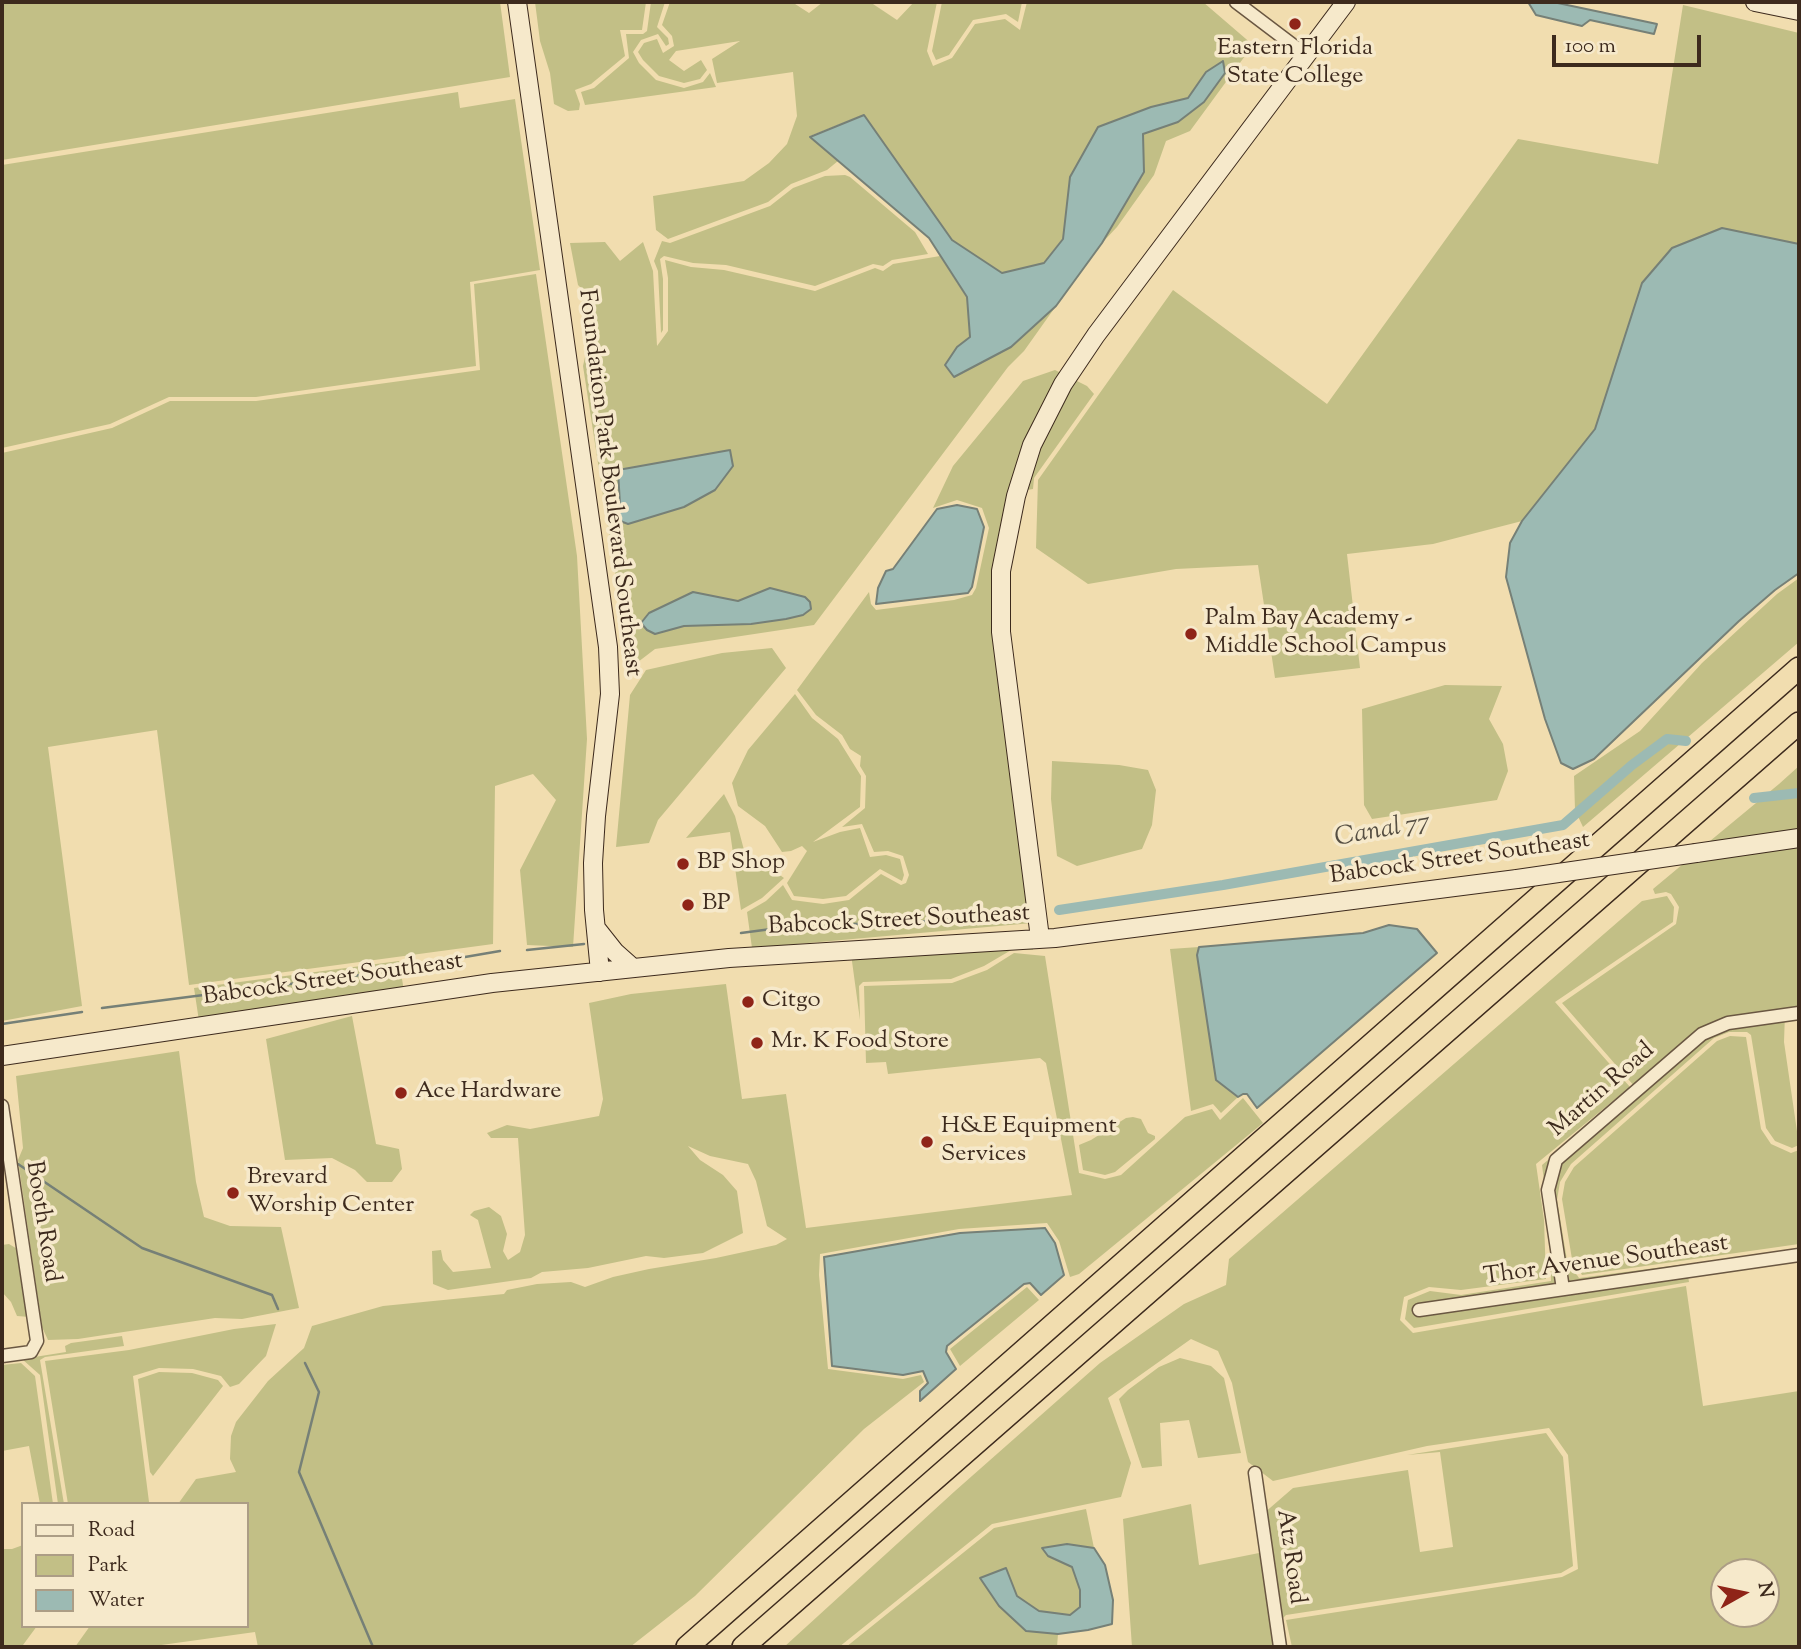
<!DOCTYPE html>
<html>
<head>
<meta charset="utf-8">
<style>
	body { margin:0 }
	#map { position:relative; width:1801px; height:1649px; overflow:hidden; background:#f1ddaf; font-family:"Sorts Mill Goudy",serif }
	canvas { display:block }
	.frame { position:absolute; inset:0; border:4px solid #3d2a1d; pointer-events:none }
	.legend { position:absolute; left:21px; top:1502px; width:228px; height:126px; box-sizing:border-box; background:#f6e9cb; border:2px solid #ac9d85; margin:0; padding:9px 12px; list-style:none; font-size:21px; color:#3d2a1d }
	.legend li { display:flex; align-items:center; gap:14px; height:35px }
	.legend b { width:35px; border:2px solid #ac9d85 }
	.north { position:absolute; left:1710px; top:1558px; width:70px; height:70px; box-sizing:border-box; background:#f6e9cb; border:2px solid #ac9d85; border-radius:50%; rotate:81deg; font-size:19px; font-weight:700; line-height:28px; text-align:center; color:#3d2a1d }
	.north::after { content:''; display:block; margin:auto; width:24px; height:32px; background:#8f2418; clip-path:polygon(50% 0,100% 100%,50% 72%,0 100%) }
	.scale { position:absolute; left:1552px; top:35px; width:149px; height:32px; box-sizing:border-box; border:4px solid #3d2a1d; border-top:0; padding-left:9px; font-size:21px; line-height:24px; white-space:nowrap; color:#3d2a1d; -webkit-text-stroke:5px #f6e9cb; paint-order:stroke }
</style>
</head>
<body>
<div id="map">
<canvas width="1801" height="1649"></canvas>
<div class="frame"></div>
<ul class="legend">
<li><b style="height:9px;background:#f6e9cb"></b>Road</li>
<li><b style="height:19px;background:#c2bf86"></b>Park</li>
<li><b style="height:19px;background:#9cbab3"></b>Water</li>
</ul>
<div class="north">N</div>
<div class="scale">100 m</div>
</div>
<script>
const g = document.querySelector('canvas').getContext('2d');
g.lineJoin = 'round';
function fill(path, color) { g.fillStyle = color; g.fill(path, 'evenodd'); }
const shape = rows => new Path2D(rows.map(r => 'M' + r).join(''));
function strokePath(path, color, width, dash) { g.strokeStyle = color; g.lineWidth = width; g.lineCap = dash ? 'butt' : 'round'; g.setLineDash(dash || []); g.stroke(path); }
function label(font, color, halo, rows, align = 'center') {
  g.font = font + ' "Sorts Mill Goudy",serif'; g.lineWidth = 7; g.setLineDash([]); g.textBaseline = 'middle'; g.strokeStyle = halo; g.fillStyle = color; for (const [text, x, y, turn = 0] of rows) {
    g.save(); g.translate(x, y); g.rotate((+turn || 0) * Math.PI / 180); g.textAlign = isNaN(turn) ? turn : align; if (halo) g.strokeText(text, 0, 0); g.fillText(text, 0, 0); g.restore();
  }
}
fill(shape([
	[2,2,500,2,510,77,2,160],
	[535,2,646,2,642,30,620,30,625,56,591,84,575,90,580,104,579,110,568,111,554,104,550,73,540,41],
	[651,2,665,2,657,27,668,38,669,44,666,46,658,34,641,40,633,52,639,63,656,80,684,88,703,82,710,73,716,87,585,105,581,92,594,88,629,58,626,34,643,34,647,31],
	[670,2,792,2,809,13,823,2,870,2,897,20,914,2,937,2,927,51,933,66,952,58,975,24,1005,19,1020,30,1027,2,1203,2,1253,45,1190,131,1166,141,1154,175,1117,227,1102,243,1144,172,1143,134,1178,122,1204,102,1225,73,1206,72,1188,98,1151,107,1070,177,1063,238,1044,263,1002,273,952,241,863,115,810,136,838,161,827,170,791,184,768,202,668,239,656,230,653,196,744,181,769,163,787,144,797,116,793,72,717,83,712,59,740,41,676,51,669,60,684,71,701,60,707,70,700,79,684,83,659,76,643,60,638,52,644,43,657,39,663,53,674,46,672,36,662,25],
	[942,2,1022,2,1018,22,1006,14,973,20,949,55,936,60,932,51],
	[1683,5,1799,33,1799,244,1722,228,1617,361,1595,429,1522,521,1433,544,1347,554,1360,668,1275,678,1258,565,1176,569,1088,584,1036,548,1038,480,1173,290,1327,404,1518,139,1658,164],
	[458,92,460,108,515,99,540,270,470,282,476,366,256,397,169,397,110,424,2,448,2,165],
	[845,175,850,177,915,232,928,254,892,260,883,266,873,264,815,286,726,265,693,263,664,256,660,259,663,279,663,330,661,333,658,271,654,261,662,241,670,243,770,206,793,188,825,176],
	[605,242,620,261,643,242,653,271,657,346,668,331,668,278,665,260,691,267,724,270,815,291,875,268,883,271,893,264,940,256,967,298,970,337,957,347,1011,347,1056,306,1024,351,1008,367,814,625,655,649,638,662,619,599,583,366,592,326,587,294,578,285,570,243],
	[730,450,733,466,715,490,684,507,628,524,615,518,620,505,618,470],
	[536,274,577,556,587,739,573,947,527,945,520,870,556,800,533,774,495,786,493,944,189,985,157,730,48,747,82,1006,2,1021,2,453,112,428,170,401,256,401,480,370,474,284],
	[1055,370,1063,374,1000,536,1032,923,752,948,747,912,766,901,783,885,792,900,823,904,849,900,881,874,901,885,906,883,909,875,903,856,888,851,874,852,862,824,842,827,865,808,866,776,860,766,861,756,850,749,842,735,816,715,797,690,869,592,871,604,876,610,954,600,972,595,976,588,989,528,982,508,957,500,933,508,953,466,1023,381],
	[1073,379,1087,386,1094,394,1034,478,1033,489,1027,490,1016,521,1038,447],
	[1799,578,1799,642,1583,827,1575,810,1574,776,1640,731,1702,663,1777,594],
	[772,648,786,668,658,820,649,843,616,847,630,695,646,670,722,653],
	[1445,685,1502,686,1489,719,1503,744,1508,771,1497,800,1372,819,1364,805,1362,709],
	[795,694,812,718,838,739,861,776,860,807,813,842,840,832,860,828,870,857,886,855,900,859,904,875,902,881,880,869,846,896,823,899,794,896,787,883,807,851,802,846,791,851,782,852,765,826,738,806,732,783,748,750],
	[1052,761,1119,765,1148,770,1156,790,1152,825,1142,849,1077,866,1057,856,1051,799],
	[1799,766,1799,833,1704,846,1779,784],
	[724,794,735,816,744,850,784,878,762,898,741,910,730,832,686,838],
	[1799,843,1799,1011,1785,1013,1784,1042,1799,1145,1792,1148,1775,1141,1766,1128,1751,1035,1747,1032,1729,1032,1714,1038,1571,1164,1560,1182,1557,1200,1567,1260,1579,1278,1686,1264,1689,1282,1414,1328,1405,1319,1408,1300,1430,1291,1461,1295,1551,1281,1549,1220,1542,1165,1635,1087,1562,1003,1676,924,1679,907,1671,894,1666,892,1655,894,1653,889,1689,859],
	[1667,896,1674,907,1673,922,1555,1002,1630,1087,1536,1164,1544,1220,1546,1279,1461,1290,1429,1287,1404,1297,1400,1320,1413,1333,1686,1286,1703,1406,1799,1391,1799,1647,1292,1647,1286,1620,1562,1577,1578,1569,1568,1455,1549,1428,1427,1446,1273,1481,1248,1462,1232,1383,1218,1351,1191,1339,1108,1398,1131,1463,1121,1497,992,1524,839,1647,784,1647,955,1491,1100,1363,1184,1304,1226,1285,1229,1259,1642,901],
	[1724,1572,1766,1572,1766,1614,1724,1614],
	[1033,944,1033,950,1013,949,984,966,951,979,863,982,859,986,860,1020,851,954],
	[1199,947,1197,955,1216,1080,1238,1097,1221,1113,1213,1104,1191,1111,1170,949],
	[1014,953,1045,956,1079,1173,1105,1179,1121,1175,1185,1117,1212,1109,1220,1120,1243,1098,1263,1123,1079,1274,1070,1277,1059,1241,1047,1223,959,1229,820,1254,819,1275,828,1369,903,1379,921,1375,924,1382,864,1429,695,1596,630,1647,258,1647,255,1632,147,1647,75,1647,90,1626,247,1626,247,1504,178,1504,196,1479,236,1472,230,1459,231,1436,236,1422,268,1381,304,1348,312,1326,383,1306,504,1294,507,1290,537,1284,571,1282,585,1287,613,1277,649,1269,716,1258,776,1245,787,1239,767,1226,756,1181,748,1164,710,1156,688,1146,700,1160,723,1175,737,1191,743,1233,703,1253,664,1258,646,1256,588,1268,542,1272,531,1278,448,1290,433,1284,432,1251,441,1250,443,1260,453,1272,491,1268,478,1220,470,1215,474,1211,489,1207,501,1216,507,1234,503,1251,508,1260,520,1252,525,1235,518,1138,491,1138,487,1133,507,1125,530,1129,599,1116,603,1099,589,1003,631,994,726,984,742,1099,786,1094,806,1228,1072,1195,1046,1063,1040,1058,888,1074,886,1062,866,1063,864,986,952,983,987,970],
	[399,961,404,991,199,1021,194,988],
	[352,1016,376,1144,399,1149,402,1169,392,1182,367,1182,355,1170,332,1158,285,1160,266,1039],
	[1730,1036,1746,1037,1761,1129,1771,1144,1791,1153,1799,1150,1799,1244,1582,1275,1572,1259,1562,1199,1565,1182,1574,1167,1717,1041],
	[179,1051,196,1182,204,1217,230,1226,281,1227,299,1308,242,1319,215,1318,78,1339,48,1340,42,1327,18,1160,23,1148,16,1076],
	[1133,1117,1141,1119,1148,1133,1155,1136,1155,1139,1115,1172,1105,1175,1083,1170,1079,1145,1091,1140,1126,1118],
	[9,1244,19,1250,30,1317,17,1316,11,1302,2,1292,2,1245],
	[1027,1287,1039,1300,960,1366,950,1349],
	[276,1324,266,1356,239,1384,230,1387,221,1376,193,1369,159,1368,133,1376,149,1502,147,1504,68,1504,45,1361,129,1350,234,1329],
	[122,1336,124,1346,45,1357,40,1360,64,1504,58,1504,40,1375,22,1359,66,1352,65,1346,71,1343],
	[1180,1358,1211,1366,1224,1378,1241,1453,1198,1458,1189,1420,1160,1423,1162,1466,1142,1468,1119,1399,1128,1390,1159,1367],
	[21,1363,35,1376,53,1504,40,1504,29,1446,2,1451,2,1365],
	[159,1372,192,1373,218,1380,223,1386,153,1476,150,1472,138,1379],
	[1546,1433,1563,1457,1573,1566,1561,1573,1286,1615,1282,1619,1287,1647,1132,1647,1123,1519,1191,1504,1199,1565,1264,1552,1263,1514,1293,1488,1408,1470,1420,1552,1453,1547,1440,1452,1407,1455],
	[1086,1509,1094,1548,1067,1544,1043,1548,1048,1556,1072,1567,1080,1590,1080,1607,1070,1615,1039,1611,1017,1596,1006,1568,1026,1631,1058,1634,1057,1647,846,1647,994,1528],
	[23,1545,23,1626,37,1626,23,1645,2,1647,2,1549,12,1549]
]), '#c2bf86');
const water = shape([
	[1528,2,1553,2,1657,24,1654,34,1590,20,1582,26,1536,15,1528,2],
	[1223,61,1225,73,1204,102,1178,122,1143,134,1144,172,1102,243,1056,306,1011,347,954,377,945,365,957,347,970,337,967,297,929,238,810,137,864,115,952,240,1002,273,1044,263,1063,239,1070,177,1098,127,1151,107,1188,98,1206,72,1223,61],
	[1722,228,1799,244,1799,573,1775,590,1739,621,1594,759,1573,769,1561,763,1545,719,1506,577,1510,543,1522,521,1595,429,1642,283,1672,248,1722,228],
	[730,450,733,466,715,490,684,507,628,524,615,519,620,505,618,470,730,450],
	[957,505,977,509,984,527,972,587,968,593,876,604,878,588,886,571,893,569,937,509,957,505],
	[770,588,805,597,810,602,811,609,803,615,786,619,751,624,684,626,655,634,647,630,641,623,649,613,693,592,738,601,770,588],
	[1389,925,1417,929,1437,953,1257,1108,1247,1094,1243,1094,1238,1097,1216,1080,1197,955,1199,947,1363,933,1389,925],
	[1045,1228,1055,1243,1064,1275,1041,1295,1030,1283,1024,1284,947,1346,946,1352,956,1369,920,1401,920,1391,928,1383,923,1371,903,1375,832,1366,824,1257,960,1233,1045,1228],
	[1067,1544,1094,1548,1105,1565,1113,1600,1112,1624,1088,1630,1058,1634,1026,1631,999,1606,980,1578,1006,1568,1017,1596,1039,1611,1070,1615,1080,1607,1080,1590,1072,1567,1048,1556,1042,1548,1067,1544]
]);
fill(water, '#9cbab3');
strokePath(water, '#768077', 2);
strokePath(shape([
	[741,933,794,926,914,922,1027,913],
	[527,950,584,944],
	[366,974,500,951],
	[102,1008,360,975],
	[2,1024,82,1012],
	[18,1164,142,1248,272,1295,278,1309],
	[305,1363,319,1392,299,1472,373,1647]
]), '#768077', 2.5);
strokePath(shape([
	[1754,798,1799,793],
	[1059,910,1223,885,1563,825,1632,765,1667,739,1686,741]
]), '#9cbab3', 10);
const street = shape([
	[1236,2,1306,55],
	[2,1106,37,1341,31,1352,2,1356],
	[1563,1289,1548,1190,1556,1160,1702,1034,1728,1023,1799,1013],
	[1419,1310,1799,1255],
	[1255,1473,1280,1647]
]);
const secondary = shape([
	[517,2,608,647,610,694,596,816,593,863,594,910,600,972],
	[1755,2,1799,11],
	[1696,853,1799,838],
	[596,928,615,952,633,968],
	[1040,938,1001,632,1001,571,1016,496,1032,445,1063,384,1096,335,1346,2],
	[2,1056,492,983,729,958,1055,938,1517,879]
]);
const highway = shape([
	[687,1647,1799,668],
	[743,1647,1799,723]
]);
strokePath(street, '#6a5742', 15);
strokePath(secondary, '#3d2a1d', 20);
strokePath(highway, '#3d2a1d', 24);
strokePath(street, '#f6e9cb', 12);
strokePath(secondary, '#f6e9cb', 18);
strokePath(highway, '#f1ddaf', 21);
const secondaryBridge = shape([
	[1517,879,1696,853]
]);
strokePath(secondaryBridge, '#3d2a1d', 20, []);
strokePath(secondaryBridge, '#f6e9cb', 18);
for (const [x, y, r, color] of [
	[1295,24,7,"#8f2418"],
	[1191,634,7,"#8f2418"],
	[683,864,7,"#8f2418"],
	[688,905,7,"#8f2418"],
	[748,1002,7,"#8f2418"],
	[757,1043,7,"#8f2418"],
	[401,1093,7,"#8f2418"],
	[927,1142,7,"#8f2418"],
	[233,1193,7,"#8f2418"]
]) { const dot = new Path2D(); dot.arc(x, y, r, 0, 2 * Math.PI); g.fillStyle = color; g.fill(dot); strokePath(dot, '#f6e9cb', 2.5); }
label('24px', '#3d2a1d', '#f6e9cb', [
	["Eastern Florida",1295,50,"center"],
	["State College",1295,78,"center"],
	["Palm Bay Academy -",1205,620],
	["Middle School Campus",1205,648],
	["BP Shop",697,864],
	["BP",702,905],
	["Citgo",762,1002],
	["Mr. K Food Store",771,1043],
	["Ace Hardware",415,1093],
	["H&E Equipment",941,1128],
	["Services",941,1156],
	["Brevard",247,1179],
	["Worship Center",247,1207]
], 'left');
label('24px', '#3d2a1d', '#f6e9cb', [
	["Foundation Park Boulevard Southeast",608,483,83],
	["Babcock Street Southeast",1460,860,-8],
	["Babcock Street Southeast",899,922,-3],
	["Babcock Street Southeast",333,981,-8],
	["Martin Road",1603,1091,-41],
	["Booth Road",41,1222,81],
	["Thor Avenue Southeast",1606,1262,-8],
	["Atz Road",1289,1557,82]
]);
label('italic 26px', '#554e42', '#f6e9cb', [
	["Canal 77",1383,832,-10]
]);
</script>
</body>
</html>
